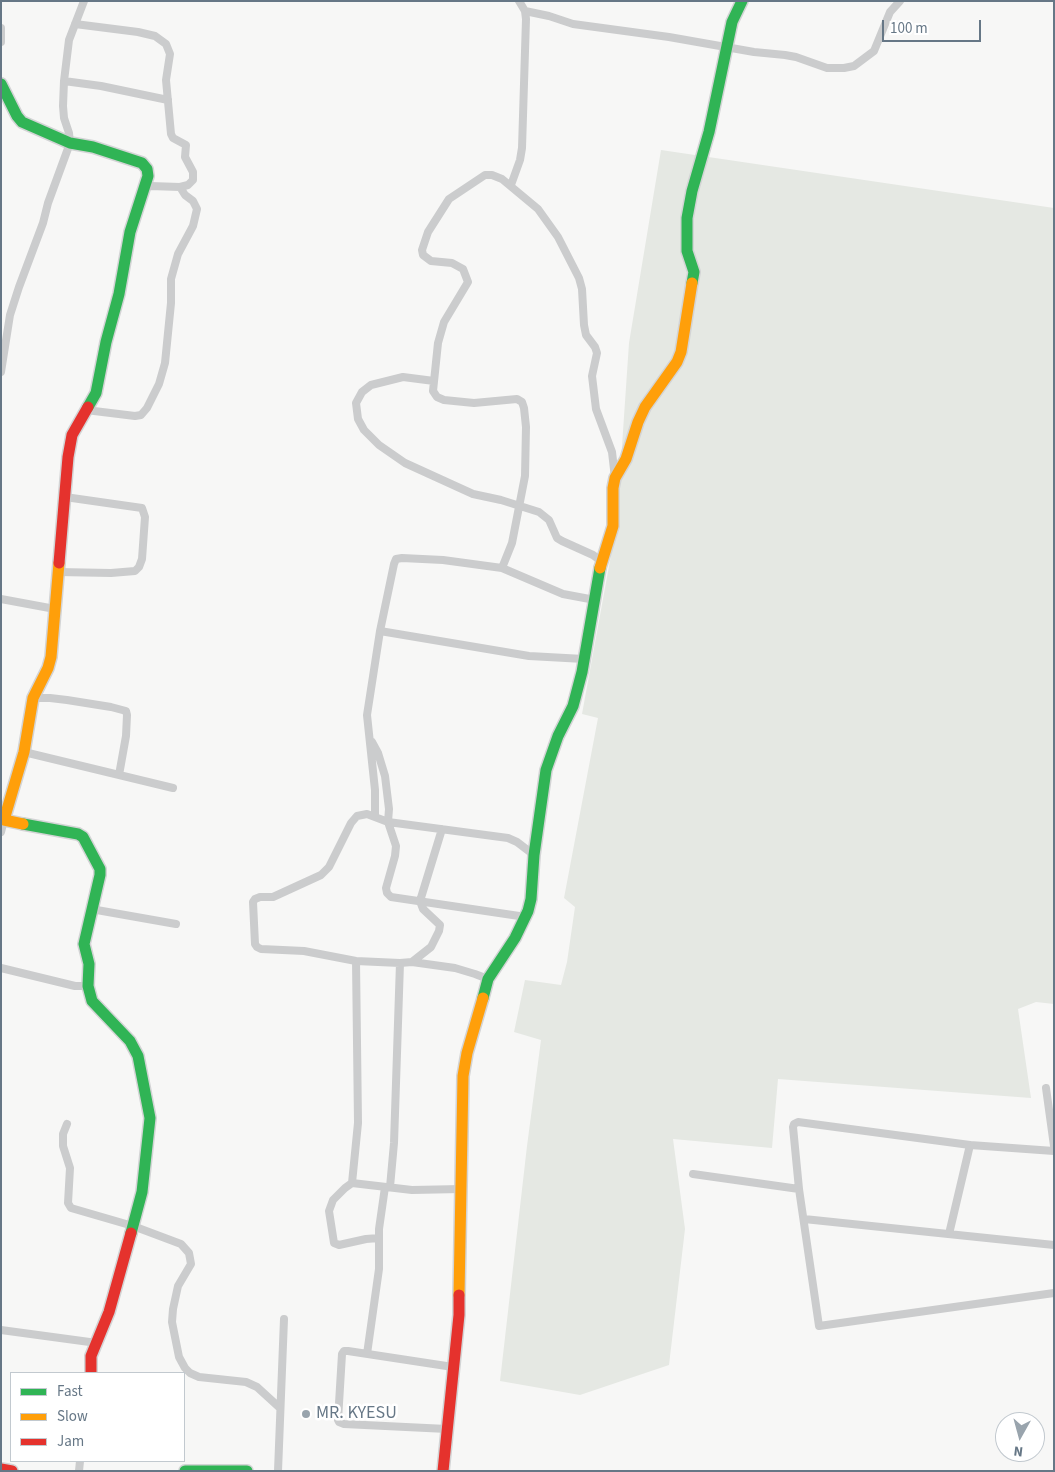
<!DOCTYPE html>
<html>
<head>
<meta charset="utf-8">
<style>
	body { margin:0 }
	#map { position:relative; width:1055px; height:1472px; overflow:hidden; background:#f7f7f6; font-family:"Source Sans 3",sans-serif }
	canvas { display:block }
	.frame { position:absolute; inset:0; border:2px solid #667786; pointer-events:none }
	.legend { position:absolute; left:10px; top:1372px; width:175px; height:90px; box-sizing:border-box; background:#fff; border:1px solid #c2c9cf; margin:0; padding:6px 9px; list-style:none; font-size:15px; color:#667786 }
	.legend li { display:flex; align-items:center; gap:10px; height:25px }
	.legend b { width:25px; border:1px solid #c2c9cf }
	.north { position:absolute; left:995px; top:1412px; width:50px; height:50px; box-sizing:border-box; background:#fff; border:1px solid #c2c9cf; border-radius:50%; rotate:187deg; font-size:14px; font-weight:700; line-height:20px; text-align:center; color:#667786 }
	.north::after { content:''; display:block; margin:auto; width:18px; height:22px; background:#99a4ad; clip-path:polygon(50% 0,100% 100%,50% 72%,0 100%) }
	.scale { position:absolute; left:882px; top:20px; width:99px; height:22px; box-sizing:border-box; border:2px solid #667786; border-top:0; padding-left:6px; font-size:15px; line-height:18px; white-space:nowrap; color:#667786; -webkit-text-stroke:4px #fff; paint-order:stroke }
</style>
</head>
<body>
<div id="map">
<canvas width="1055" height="1472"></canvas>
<div class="frame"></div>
<ul class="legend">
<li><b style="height:6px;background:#30b455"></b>Fast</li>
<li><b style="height:6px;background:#ff9f0a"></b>Slow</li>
<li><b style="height:6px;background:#e5322d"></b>Jam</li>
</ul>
<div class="north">N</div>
<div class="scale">100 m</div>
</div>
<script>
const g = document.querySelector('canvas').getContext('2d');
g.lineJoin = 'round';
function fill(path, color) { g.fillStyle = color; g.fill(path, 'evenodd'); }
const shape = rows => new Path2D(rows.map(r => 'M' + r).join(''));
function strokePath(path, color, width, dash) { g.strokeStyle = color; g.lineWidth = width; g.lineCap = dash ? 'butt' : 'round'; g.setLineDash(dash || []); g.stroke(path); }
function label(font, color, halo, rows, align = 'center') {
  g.font = font + ' "Source Sans 3",sans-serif'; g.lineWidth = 5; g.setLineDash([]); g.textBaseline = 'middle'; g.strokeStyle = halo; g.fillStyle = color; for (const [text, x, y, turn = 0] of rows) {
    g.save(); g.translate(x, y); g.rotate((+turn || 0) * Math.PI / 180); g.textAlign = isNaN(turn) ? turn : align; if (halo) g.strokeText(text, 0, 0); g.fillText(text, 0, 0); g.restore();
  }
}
fill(shape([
	[661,150,1054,208,1054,1004,1036,1002,1018,1009,1031,1098,778,1079,772,1148,673,1139,685,1229,669,1365,580,1395,500,1381,527,1146,541,1040,514,1032,525,980,561,985,567,962,575,907,564,898,598,718,582,714,611,555,619,490,629,343]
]), '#e5e8e3');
const fast = shape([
	[1,84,17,116,22,122,70,143,93,147,142,163,147,169,148,176,130,232,119,294,106,342,96,393,88,407],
	[692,283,694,272,687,251,687,218,692,191,709,132,732,22,742,1],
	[23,824,78,834,83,837,100,869,100,875,84,944,89,964,88,986,92,1001,130,1041,138,1056,150,1118,142,1192,131,1233],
	[483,998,488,979,515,938,528,911,531,899,534,855,546,770,558,736,573,706,582,672,600,568],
	[185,1471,247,1471]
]);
const slow = shape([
	[600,568,613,526,613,488,615,478,626,459,638,422,645,407,677,362,681,352,692,283],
	[23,824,4,820,24,752,33,698,48,668,51,657,59,563],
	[459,1295,463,1076,467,1053,483,998]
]);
const jam = shape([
	[59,563,68,457,72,435,88,407],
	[91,1373,91,1356,109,1312,131,1233],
	[1,1469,12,1471],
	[443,1471,459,1315,459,1295]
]);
strokePath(fast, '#d3d4d5', 14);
strokePath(slow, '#d3d4d5', 14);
strokePath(jam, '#d3d4d5', 14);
strokePath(shape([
	[525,11,549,16,573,24,669,37,754,52,785,55,796,57,827,68,844,68,854,66,874,51,890,12,900,1],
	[75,24,138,32,155,36,166,44,170,54,166,80,171,134,173,138,186,145,185,157,193,172,193,180,188,185,180,187,150,186,145,187],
	[1,28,1,42],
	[64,81,101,86,168,100],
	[511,185,520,160,522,148,526,19,525,11,519,1],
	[1,372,10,315,19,287,43,223,48,203,70,143,69,133,64,118,63,106,64,81,69,40,84,1],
	[434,381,403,377,371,385,362,392,356,403,358,419,364,430,379,445,405,463,473,494,501,500,539,512,549,520,557,538,562,541,593,555,601,561],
	[86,410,135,416,141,415,147,408,159,384,165,363,171,303,171,279,178,254,193,226,197,209,193,201,185,195,180,187],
	[502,568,512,543,525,476,526,427,524,408,522,402,517,399,474,403,444,400,437,397,433,391,438,343,444,322,468,282,463,269,452,263,431,261,423,255,422,250,428,232,449,199,485,175,492,175,502,179,538,209,558,237,579,278,582,289,584,325,586,335,595,347,597,353,592,376,596,409,612,452,615,478],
	[58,572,111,573,135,571,139,567,142,559,145,517,142,508,65,497],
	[1,599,55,609],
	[380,631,529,656,584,659],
	[33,698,50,698,67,700,111,707,126,711,127,715,126,736,119,775],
	[372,742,378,753,385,776,389,809,388,822,396,846,395,856,386,888,387,893,391,897,526,917],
	[24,752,173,788],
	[375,816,375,790,367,715,380,631,394,564,396,559,402,558,443,560,502,568,563,594,595,600],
	[1,832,4,820],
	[91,909,176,924],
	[412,962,431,947,439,931,440,925,423,909,420,901,442,829],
	[1,968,75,986,88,986],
	[488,979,475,974,455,968,412,962,400,963,356,961,304,951,261,949,257,947,255,944,253,902,255,899,260,897,273,897,321,875,329,867,351,823,357,816,367,814,388,822,508,838,517,842,534,855],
	[1046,1088,1054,1146],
	[67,1124,63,1134,63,1146,70,1168,68,1203,71,1208,133,1226,181,1244,189,1253,191,1264,178,1286,173,1309,172,1322,179,1357,185,1368,190,1373,199,1377,246,1382,257,1387,280,1408],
	[1054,1151,970,1145,798,1122,794,1124,793,1127,799,1189,819,1326,1054,1293],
	[693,1174,799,1189],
	[352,1183,358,1123,356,961],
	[390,1187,394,1143,400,963],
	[804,1219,1054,1245],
	[949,1234,970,1145],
	[379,1238,366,1239,339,1245,334,1243,329,1211,333,1200,345,1188,352,1183,412,1190,461,1189],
	[1,1330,97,1343],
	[367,1354,379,1269,379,1229,385,1187],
	[447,1429,344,1424,339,1422,338,1420,342,1354,344,1351,348,1351,453,1367],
	[79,1471,80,1461],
	[278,1471,284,1319]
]), '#cbcccd', 8);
strokePath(fast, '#30b455', 11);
strokePath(slow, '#ff9f0a', 11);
strokePath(jam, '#e5322d', 11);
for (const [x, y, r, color] of [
	[306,1414,5,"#99a4ad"]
]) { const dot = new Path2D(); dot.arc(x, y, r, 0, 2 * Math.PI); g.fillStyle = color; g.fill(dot); strokePath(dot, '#fff', 2); }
label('18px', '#667786', '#fff', [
	["MR. KYESU",316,1414]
], 'left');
</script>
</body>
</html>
